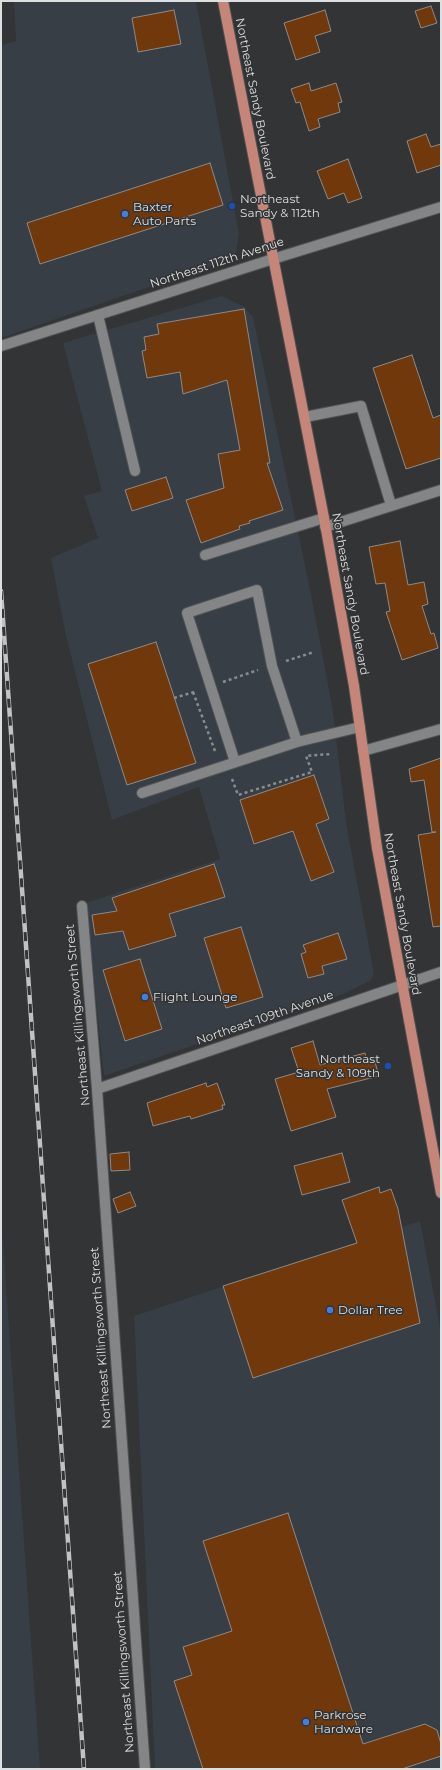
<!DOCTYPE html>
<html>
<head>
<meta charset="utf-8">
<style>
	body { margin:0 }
	#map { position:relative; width:442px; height:1770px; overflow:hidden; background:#323436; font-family:Montserrat,sans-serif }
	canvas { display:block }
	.frame { position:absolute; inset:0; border:2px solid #dddfe0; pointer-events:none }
</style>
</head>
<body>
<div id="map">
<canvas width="442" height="1770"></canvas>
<div class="frame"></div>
</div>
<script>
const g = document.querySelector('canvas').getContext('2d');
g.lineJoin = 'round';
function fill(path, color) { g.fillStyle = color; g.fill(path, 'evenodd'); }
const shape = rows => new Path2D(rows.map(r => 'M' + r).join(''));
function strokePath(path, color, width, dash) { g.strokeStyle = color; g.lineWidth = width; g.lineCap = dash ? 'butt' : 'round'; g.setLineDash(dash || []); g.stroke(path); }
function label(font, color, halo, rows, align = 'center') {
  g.font = font + ' Montserrat,sans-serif'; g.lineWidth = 3; g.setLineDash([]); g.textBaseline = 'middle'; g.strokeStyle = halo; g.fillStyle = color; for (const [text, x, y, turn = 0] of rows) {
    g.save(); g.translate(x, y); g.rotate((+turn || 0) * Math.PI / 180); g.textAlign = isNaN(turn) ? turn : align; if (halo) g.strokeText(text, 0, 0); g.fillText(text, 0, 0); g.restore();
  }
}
fill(shape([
	[14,1,196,1,239,234,236,252,225,261,1,338,2,45,16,41],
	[222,296,243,306,253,317,312,599,333,711,346,822,374,974,370,981,343,994,104,1076,86,903,220,859,199,787,112,820,65,631,51,558,98,538,84,496,102,491,63,343],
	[1,1214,40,1769,1,1769],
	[420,1221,441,1333,441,1769,155,1769,134,1316]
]), '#383e45');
const building = shape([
	[431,6,437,23,421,28,415,11,431,6],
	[174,10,181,44,138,52,132,18,174,10],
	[325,10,331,31,315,36,320,52,296,60,284,23,325,10],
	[309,83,311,91,336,83,342,102,338,103,340,112,318,119,320,127,309,131,300,102,296,103,291,89,309,83],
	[426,134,431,147,441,144,441,165,417,173,407,141,426,134],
	[348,159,362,198,348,203,344,193,328,199,317,171,348,159],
	[210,163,223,205,40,264,27,223,210,163],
	[244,309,270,463,267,463,283,510,249,521,250,523,239,526,240,529,201,543,186,500,224,488,218,454,240,450,227,380,183,394,180,372,147,378,142,351,146,350,144,337,159,334,157,324,244,309],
	[412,355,433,418,441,415,441,458,406,469,373,368,412,355],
	[166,477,173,498,132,511,125,490,166,477],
	[400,541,408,585,424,582,428,604,422,606,431,634,434,633,438,648,402,660,386,612,390,611,385,583,376,584,369,547,400,541],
	[156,642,196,763,127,785,88,664,156,642],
	[441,758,441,926,433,927,418,835,436,832,432,832,424,780,411,782,409,769,441,758],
	[314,775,329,819,316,824,334,872,311,881,293,831,254,844,240,800,314,775],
	[214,864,225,897,169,914,176,936,129,950,123,931,95,935,92,915,117,911,112,898,214,864],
	[241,927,263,997,226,1008,204,938,241,927],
	[338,933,347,959,322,966,324,974,308,978,301,954,306,952,303,945,338,933],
	[140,959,162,1029,125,1041,103,970,140,959],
	[313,1041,320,1065,365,1053,368,1064,375,1062,379,1076,327,1089,336,1117,291,1131,275,1079,299,1072,291,1048,313,1041],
	[206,1083,207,1087,217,1083,225,1105,222,1105,223,1109,191,1119,190,1116,153,1126,147,1103,206,1083],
	[129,1152,130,1170,111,1171,110,1154,129,1152],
	[342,1153,350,1182,302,1195,294,1166,342,1153],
	[379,1187,380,1193,391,1189,398,1209,420,1323,253,1378,223,1286,357,1243,342,1200,379,1187],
	[130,1192,136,1206,118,1213,113,1199,130,1192],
	[288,1513,363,1744,425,1724,437,1730,441,1744,441,1756,402,1769,203,1769,174,1681,192,1675,183,1647,232,1631,203,1541,288,1513]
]);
fill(building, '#70380b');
strokePath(building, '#8d8a88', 1);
const lane = shape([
	[98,315,135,471],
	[305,417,361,406,391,505],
	[205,555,324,518],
	[235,762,187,613,257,590,272,666,297,742],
	[142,793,297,742,360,727]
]);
const street = shape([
	[1,346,273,259],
	[325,527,441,490],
	[363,751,441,729],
	[82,906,97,1089,145,1769],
	[97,1089,441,972]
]);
const secondary = shape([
	[273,259,441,207]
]);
const primary = shape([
	[223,1,324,518,354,686,377,848,441,1193]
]);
strokePath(lane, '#515254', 12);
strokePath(street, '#515254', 12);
strokePath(secondary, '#515254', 12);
strokePath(primary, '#515254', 12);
strokePath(shape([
	[286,661,314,652],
	[223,682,258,670],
	[193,692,215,751],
	[174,698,194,692],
	[232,779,238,795,312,772,306,756,331,754]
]), '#8a8c8e', 2.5, [3, 3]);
strokePath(lane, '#838587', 10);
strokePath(street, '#838587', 10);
strokePath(secondary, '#838587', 10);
strokePath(primary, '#c68579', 10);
const rail = shape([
	[1,591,84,1769]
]);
strokePath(rail, '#c0c2c3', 4.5);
strokePath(rail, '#323436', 3, [9]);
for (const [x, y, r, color] of [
	[232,206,4,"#1a4fb4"],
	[125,214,4,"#3f7fe0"],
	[145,997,4,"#3f7fe0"],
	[388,1066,4,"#1a4fb4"],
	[330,1310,4,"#3f7fe0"],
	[306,1722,4,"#3f7fe0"]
]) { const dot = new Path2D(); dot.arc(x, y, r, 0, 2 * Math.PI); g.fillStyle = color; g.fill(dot); strokePath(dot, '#323436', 1.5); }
label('12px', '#dddfe0', '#323436', [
	["Northeast Sandy Boulevard",255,99,79],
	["Northeast 112th Avenue",217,263,-18],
	["Northeast Sandy Boulevard",350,594,80],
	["Northeast Sandy Boulevard",402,914,80],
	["Northeast Killingsworth Street",78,1015,-95],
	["Northeast 109th Avenue",265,1018,-19],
	["Northeast Killingsworth Street",101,1338,-94],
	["Northeast Killingsworth Street",124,1662,-94]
]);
label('12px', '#dddfe0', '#323436', [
	["Northeast",240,199],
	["Sandy & 112th",240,213],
	["Baxter",133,207],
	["Auto Parts",133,221],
	["Flight Lounge",153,997],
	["Northeast",380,1059,"right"],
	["Sandy & 109th",380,1073,"right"],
	["Dollar Tree",338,1310],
	["Parkrose",314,1715],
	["Hardware",314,1729]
], 'left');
</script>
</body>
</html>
